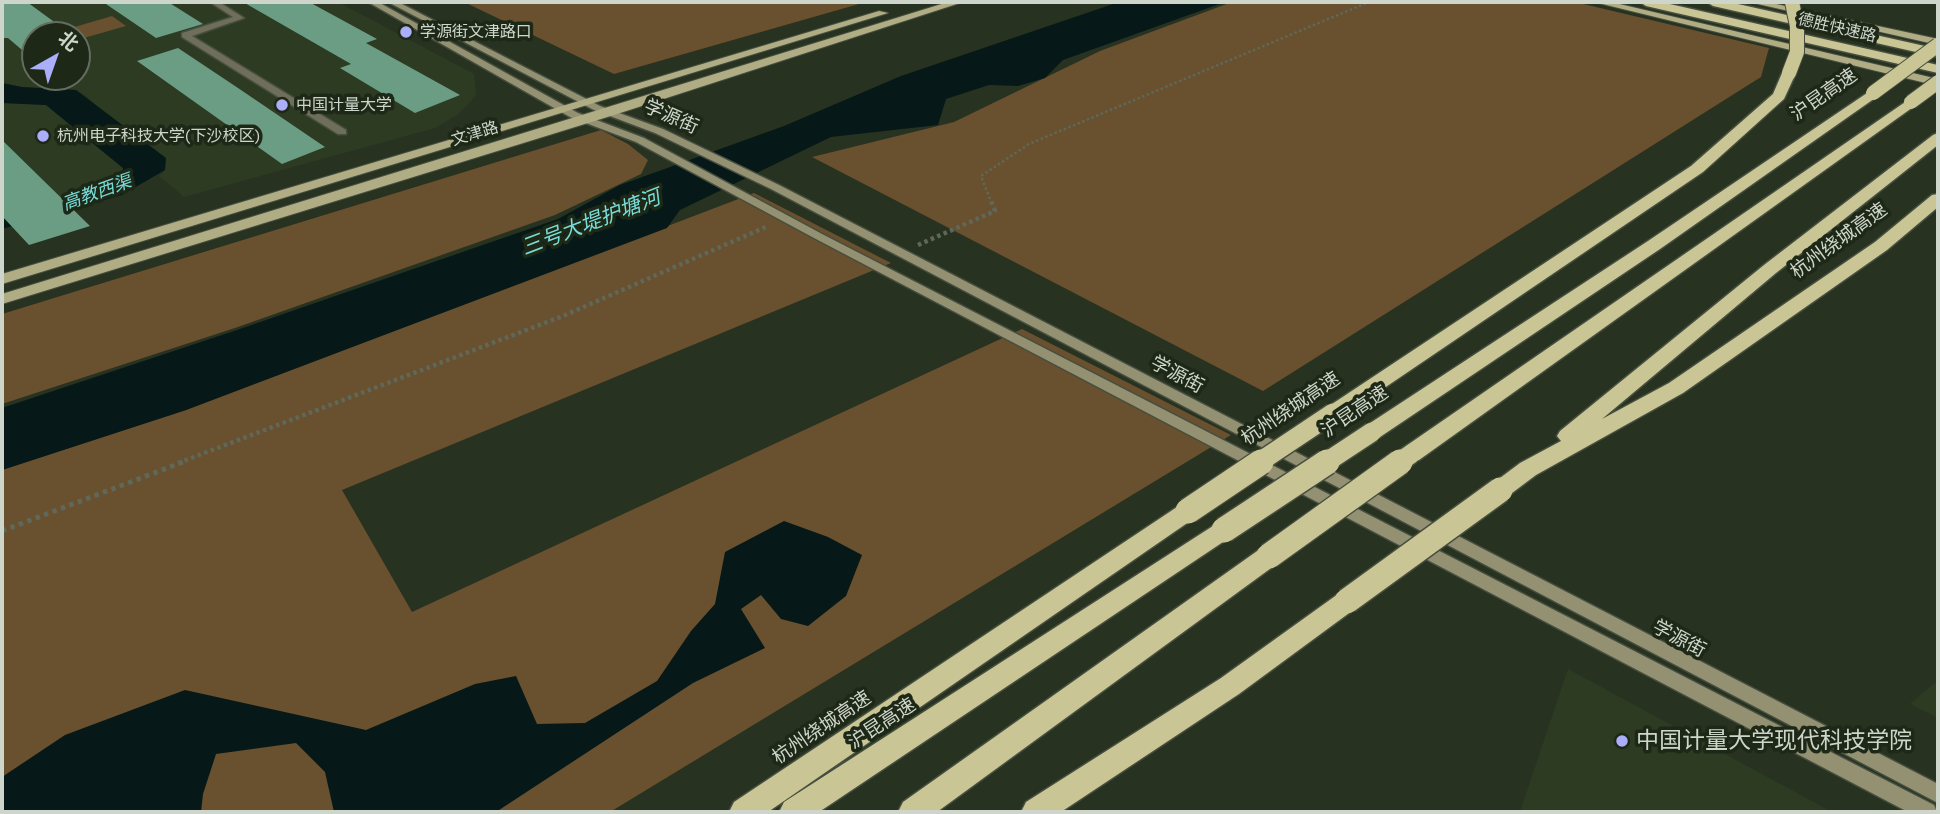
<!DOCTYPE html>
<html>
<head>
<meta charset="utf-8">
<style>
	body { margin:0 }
	#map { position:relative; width:1940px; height:814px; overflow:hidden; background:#283221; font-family:"Work Sans","Noto Sans SC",sans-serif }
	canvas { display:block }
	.frame { position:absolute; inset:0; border:4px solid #ced5ca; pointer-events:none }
	.north { position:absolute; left:21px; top:21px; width:70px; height:70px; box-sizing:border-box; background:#1e2817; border:2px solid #646d5f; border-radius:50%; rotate:40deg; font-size:19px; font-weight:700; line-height:28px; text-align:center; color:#ced5ca }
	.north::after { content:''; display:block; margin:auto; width:24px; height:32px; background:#abaffb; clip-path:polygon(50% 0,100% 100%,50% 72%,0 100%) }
</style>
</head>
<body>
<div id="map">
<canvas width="1940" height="814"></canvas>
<div class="frame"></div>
<div class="north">北</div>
</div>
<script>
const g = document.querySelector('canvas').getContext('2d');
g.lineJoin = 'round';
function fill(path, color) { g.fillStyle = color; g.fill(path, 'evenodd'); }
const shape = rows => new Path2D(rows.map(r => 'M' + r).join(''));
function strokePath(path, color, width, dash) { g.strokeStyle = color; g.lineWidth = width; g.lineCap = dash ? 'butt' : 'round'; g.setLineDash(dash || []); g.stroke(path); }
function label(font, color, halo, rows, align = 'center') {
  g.font = font + ' "Work Sans","Noto Sans SC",sans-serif'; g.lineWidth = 7; g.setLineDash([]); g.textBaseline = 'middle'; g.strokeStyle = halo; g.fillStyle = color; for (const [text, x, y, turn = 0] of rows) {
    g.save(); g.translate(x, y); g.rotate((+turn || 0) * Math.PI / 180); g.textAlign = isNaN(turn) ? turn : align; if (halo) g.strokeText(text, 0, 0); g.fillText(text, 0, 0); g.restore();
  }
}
fill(shape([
	[2,2,338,2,474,74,476,95,459,114,435,128,184,197,159,176,165,170,85,95,76,90,22,87,2,83],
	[35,35,77,35,77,77,35,77],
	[2,103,46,105,123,168,121,177,112,187,91,195,2,220],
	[1568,669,1832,812,1520,812],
	[1938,680,1938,718,1910,704]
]), '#2d3b23');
fill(shape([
	[464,2,866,2,614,74],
	[1232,2,1575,2,1769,48,1761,77,1263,391,812,157,954,122,1100,51],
	[112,16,126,26,77,40,77,35,47,35],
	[601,130,628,144,648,160,641,174,555,215,235,328,2,404,2,314],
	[754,193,891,263,342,490,412,612,1022,329,1231,435,610,812,2,812,2,470,186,410]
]), '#69502e');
fill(shape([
	[1119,2,1225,2,1063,60,1045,78,1018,86,989,85,946,99,938,125,831,137,680,210,667,228,186,410,2,470,2,408,237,330,558,219,620,185,784,126,901,76],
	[2,83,22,87,76,90,166,158,165,170,122,195,2,229,2,220,112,187,121,177,123,168,46,105,2,103],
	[784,521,828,537,862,555,846,596,808,626,781,619,761,595,741,609,765,648,693,683,496,812,334,812,325,772,296,743,216,754,203,794,201,812,2,812,2,777,65,735,185,690,366,730,475,684,516,676,537,724,585,723,657,681,691,631,715,604,725,552]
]), '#061918');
fill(shape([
	[2,2,27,2,72,35,35,35,35,61,8,38,2,38],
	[103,2,168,2,203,24,156,38],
	[243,2,309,2,377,39,366,43,460,95,415,113,340,68,351,64],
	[178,48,238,88,325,147,282,164,137,61],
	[2,140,90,226,29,245,2,216]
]), '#6b9d85');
const street = shape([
	[210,2,219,2,244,18,192,36,346,130,346,134,338,134,182,37,182,33,233,17,210,2]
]);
const secondary = shape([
	[368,2,378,2,578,113,644,138,822,234,1934,805,1937,812,1908,812,814,238,636,142,570,117,368,2],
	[388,2,398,2,600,106,663,129,779,185,1938,784,1938,803,771,189,655,133,594,110,388,2]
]);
const primary = shape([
	[948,2,963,2,614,115,2,304,2,294,948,2],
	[1594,2,1611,2,1938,79,1938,86,1594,2],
	[1749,2,1767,2,1938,39,1938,45,1749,2],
	[879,11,888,13,2,284,2,274,879,11]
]);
const highway = shape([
	[1640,2,1661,2,1938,65,1938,73,1646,6,1640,2],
	[1707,2,1729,2,1938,49,1938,57,1713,6,1707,2],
	[1789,69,1796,73,1784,99,1703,172,1340,418,1333,420,1326,418,1322,413,1326,408,1691,166,1773,94,1782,73,1789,69],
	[1873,89,1880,93,1878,96,1660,249,1380,437,1372,440,1364,437,1361,432,1364,427,1648,241,1873,89],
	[1911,98,1916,99,1918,102,1916,105,1419,460,1411,462,1403,460,1400,454,1403,448,1911,98],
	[1938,133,1938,145,1776,273,1602,419,1669,383,1875,242,1932,195,1938,194,1938,207,1887,250,1683,393,1536,475,1508,496,1500,498,1492,496,1489,490,1492,484,1520,463,1561,441,1557,436,1560,431,1764,265,1933,135,1938,133],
	[1188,502,1196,505,1200,511,1196,517,768,812,729,812,734,802,1180,505,1188,502],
	[1224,521,1232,524,1236,530,1232,536,819,812,779,812,784,802,1216,524,1224,521],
	[1269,547,1278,549,1281,556,1278,563,937,812,898,812,903,802,1260,549,1269,547],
	[1347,591,1356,594,1360,601,1356,608,1239,694,1061,812,1021,812,1026,802,1221,678,1338,594,1347,591]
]);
strokePath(street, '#464f3f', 3);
strokePath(secondary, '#464f3f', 3);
strokePath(primary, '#464f3f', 2);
strokePath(highway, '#464f3f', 3);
strokePath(shape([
	[990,199,981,176,1029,144,1369,2]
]), '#5f6859', 2.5, [2.5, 2.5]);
strokePath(shape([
	[918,245,995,211,990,198],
	[178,463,563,316,768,226]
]), '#5f6859', 4.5, [3.5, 3.5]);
strokePath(shape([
	[2,531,183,462]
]), '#5f6859', 5, [4.5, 4.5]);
fill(street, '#6f6e5b');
fill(secondary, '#949173');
fill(primary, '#b0ad85');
fill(highway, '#c9c595');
const highwayBridgeFar2 = shape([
	[1789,73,1797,52,1797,26,1792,2],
	[1873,93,1938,45],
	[1911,102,1938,82]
]);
const highwayBridgeFar1 = shape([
	[1258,463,1333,413],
	[1325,463,1372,432],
	[1398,463,1411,454]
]);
const highwayBridge = shape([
	[1188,511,1261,462],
	[1224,530,1327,462],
	[1269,556,1400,462],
	[1347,601,1500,490]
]);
strokePath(highwayBridgeFar2, '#464f3f', 16, []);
strokePath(highwayBridgeFar1, '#464f3f', 22, []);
strokePath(highwayBridge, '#464f3f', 28, []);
strokePath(highwayBridgeFar2, '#c9c595', 14);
strokePath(highwayBridgeFar1, '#c9c595', 19);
strokePath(highwayBridge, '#c9c595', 25);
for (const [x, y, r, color] of [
	[406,32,7,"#abaffb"],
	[282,105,7,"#abaffb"],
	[43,136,7,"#abaffb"],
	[1622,741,7,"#abaffb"]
]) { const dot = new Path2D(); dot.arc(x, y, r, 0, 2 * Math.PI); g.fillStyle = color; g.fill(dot); strokePath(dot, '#1e2817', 2.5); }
label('16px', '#ced5ca', '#1e2817', [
	["德胜快速路",1837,28,13],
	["文津路",475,134,-17]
]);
label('16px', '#ced5ca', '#1e2817', [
	["学源街文津路口",420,32],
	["中国计量大学",296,105],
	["杭州电子科技大学(下沙校区)",57,136]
], 'left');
label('italic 18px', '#78dcd9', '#1e2817', [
	["高教西渠",97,193,-20]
]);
label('19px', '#ced5ca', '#1e2817', [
	["沪昆高速",1824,95,-35],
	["学源街",671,117,24],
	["杭州绕城高速",1839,241,-36],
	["学源街",1177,375,28],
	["杭州绕城高速",1291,409,-34],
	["沪昆高速",1355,412,-34],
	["学源街",1679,639,28],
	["沪昆高速",882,724,-33],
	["杭州绕城高速",822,728,-34]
]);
label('italic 21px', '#78dcd9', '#1e2817', [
	["三号大堤护塘河",591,223,-21]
]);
label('23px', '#ced5ca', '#1e2817', [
	["中国计量大学现代科技学院",1636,741]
], 'left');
</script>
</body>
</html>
